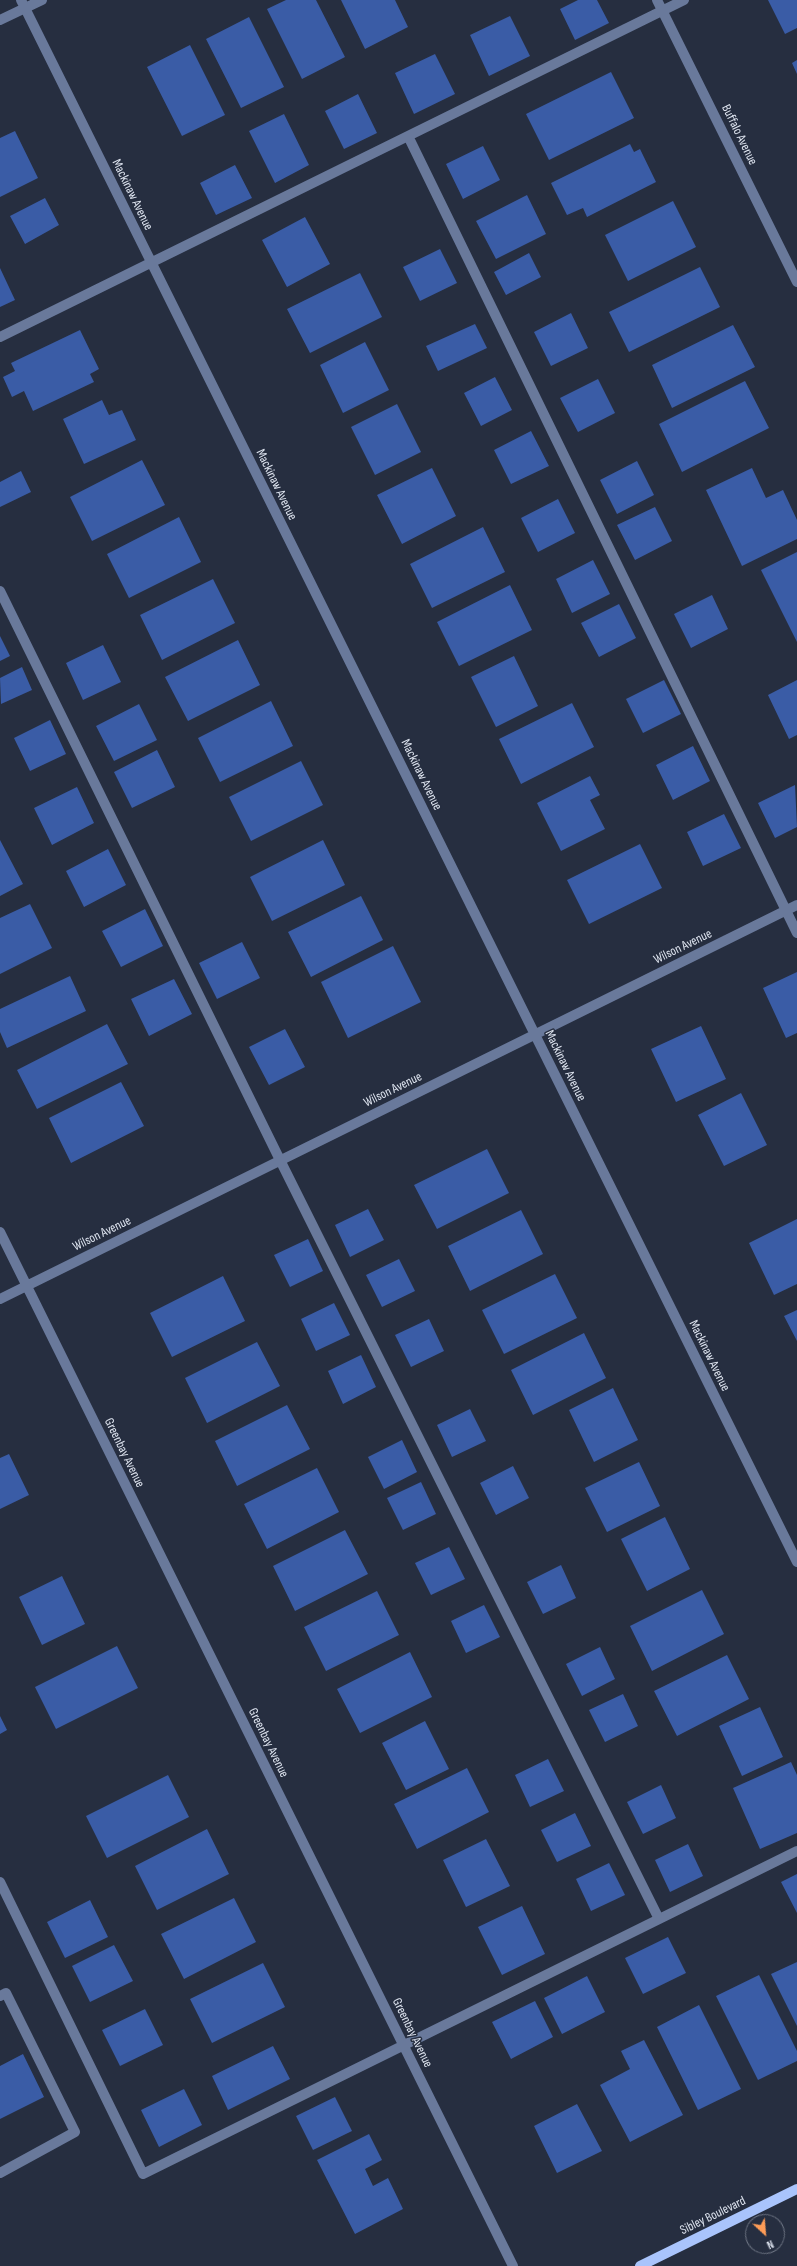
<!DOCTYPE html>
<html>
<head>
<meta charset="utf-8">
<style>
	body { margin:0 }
	#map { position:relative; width:797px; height:2266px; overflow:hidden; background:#262e40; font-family:"Sofia Sans Condensed",sans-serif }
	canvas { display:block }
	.north { position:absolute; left:745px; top:2214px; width:40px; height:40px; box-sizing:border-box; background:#262e40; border:1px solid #707786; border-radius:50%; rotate:154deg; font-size:11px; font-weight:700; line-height:16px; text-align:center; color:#dfe5f0 }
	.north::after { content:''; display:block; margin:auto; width:14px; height:18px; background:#fe9c57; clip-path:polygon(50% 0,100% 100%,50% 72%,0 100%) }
</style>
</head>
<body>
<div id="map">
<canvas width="797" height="2266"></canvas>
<div class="north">N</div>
</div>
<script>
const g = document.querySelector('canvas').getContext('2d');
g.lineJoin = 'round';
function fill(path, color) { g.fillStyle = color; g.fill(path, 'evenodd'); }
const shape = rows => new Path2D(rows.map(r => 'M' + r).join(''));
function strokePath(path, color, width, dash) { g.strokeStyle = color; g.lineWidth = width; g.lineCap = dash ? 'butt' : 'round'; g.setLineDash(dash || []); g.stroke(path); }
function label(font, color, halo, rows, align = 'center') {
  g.font = font + ' "Sofia Sans Condensed",sans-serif'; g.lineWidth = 3; g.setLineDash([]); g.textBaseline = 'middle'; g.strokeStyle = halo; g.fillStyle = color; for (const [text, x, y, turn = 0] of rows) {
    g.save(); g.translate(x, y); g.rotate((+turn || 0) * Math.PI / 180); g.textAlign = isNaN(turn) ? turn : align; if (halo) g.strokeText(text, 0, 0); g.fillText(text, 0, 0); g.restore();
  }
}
fill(shape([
	[286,0,316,0,345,57,302,79,267,9],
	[341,0,395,0,408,27,365,49],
	[578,0,597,0,609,23,575,40,560,9],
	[768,0,797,0,797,28,785,34],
	[510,16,530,56,489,76,470,35],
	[249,17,284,87,241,108,206,39],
	[190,45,225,115,182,136,147,67],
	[435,54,455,94,414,114,395,73],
	[797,60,797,74,792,63],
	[611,72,634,118,549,160,526,114],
	[358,94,377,133,344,149,325,111],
	[284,114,309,165,275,183,249,131],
	[15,131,38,178,0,197,0,138],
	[630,144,634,152,640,149,656,182,587,217,583,208,567,215,551,183],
	[483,146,500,180,463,199,446,164],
	[235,165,252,198,216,215,200,183],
	[527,195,546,234,496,259,476,221],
	[45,198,59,225,25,244,10,216],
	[673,201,696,247,628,281,605,235],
	[305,217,330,264,287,287,262,240],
	[440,249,457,283,420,301,403,267],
	[529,253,541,277,506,295,494,272],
	[700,267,720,307,629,352,609,312],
	[0,268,15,300,0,307],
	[360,273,382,317,310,353,287,309],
	[571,313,588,348,551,366,534,332],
	[475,324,487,348,438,371,426,346],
	[733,325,755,367,672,408,652,365],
	[80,330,99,369,90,374,94,382,33,411,24,391,12,397,3,377,15,371,11,363],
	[365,342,389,390,343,413,320,365],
	[495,377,512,410,481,426,464,393],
	[598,379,615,413,578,432,560,398],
	[745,381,769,428,682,472,659,424],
	[102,400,109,415,122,410,136,440,84,464,63,419],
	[397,404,421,452,375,475,351,427],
	[531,431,549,466,511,484,494,450],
	[142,460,165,505,92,541,70,497],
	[637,461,654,495,617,514,600,480],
	[432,468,456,516,402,544,377,495],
	[752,468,766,498,783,490,797,520,797,539,742,566,706,490],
	[21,471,31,492,0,507,0,482],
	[558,499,575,533,538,552,521,518],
	[655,507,672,541,635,560,617,525],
	[179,517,201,562,129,598,107,554],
	[483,527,505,572,432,608,410,564],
	[797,552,797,642,761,570],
	[593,560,610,594,572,613,556,579],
	[213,579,235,623,162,660,140,615],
	[510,585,532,630,459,666,437,622],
	[712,595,728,629,691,648,674,614],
	[619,604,636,638,599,657,581,623],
	[0,636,10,656,0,661],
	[238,640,260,685,188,721,165,677],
	[103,645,121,682,83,700,66,663],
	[514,656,538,706,496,727,471,677],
	[22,667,32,690,1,704,0,678],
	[664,680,681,714,643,733,626,699],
	[797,680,797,735,789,739,768,695],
	[271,701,293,746,220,782,198,738],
	[572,703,594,747,521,784,499,739],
	[139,704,157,740,114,761,96,726],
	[50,720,66,754,30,771,14,738],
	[693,746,710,781,673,800,656,765],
	[157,750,175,787,132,808,114,772],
	[301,761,323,805,251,841,229,797],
	[590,776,600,795,590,800,605,829,561,851,537,803],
	[795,785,797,827,775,838,758,803],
	[77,787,94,823,52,845,34,808],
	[724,814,741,848,703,866,687,832],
	[0,840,23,884,0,896],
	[323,840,345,885,272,921,250,877],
	[640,844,662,888,589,924,567,880],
	[108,849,126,885,84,907,66,871],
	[361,896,383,940,311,977,288,932],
	[30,904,52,948,0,974,0,918],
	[145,909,163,946,121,967,102,931],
	[242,942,260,978,217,999,199,963],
	[393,946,421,1002,348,1038,321,982],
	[797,972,797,1033,786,1038,763,988],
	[70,976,86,1011,7,1048,0,1032,0,1009],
	[174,979,192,1014,149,1036,131,999],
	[107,1024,128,1064,37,1109,17,1070],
	[701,1026,726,1079,676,1102,651,1049],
	[285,1029,305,1067,269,1085,249,1047],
	[121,1082,144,1126,71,1163,49,1118],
	[741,1093,767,1145,724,1166,698,1115],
	[487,1149,509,1193,437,1229,414,1185],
	[368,1209,384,1240,350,1257,335,1225],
	[521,1210,543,1254,470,1291,448,1246],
	[797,1219,797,1284,774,1295,749,1243],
	[308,1239,323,1271,290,1287,274,1255],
	[399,1259,415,1291,382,1307,366,1275],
	[555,1274,577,1318,504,1354,482,1310],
	[223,1276,245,1321,172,1357,150,1313],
	[334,1303,350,1335,316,1351,301,1319],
	[797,1310,797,1341,784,1316],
	[429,1319,444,1351,411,1367,395,1335],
	[584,1333,606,1378,533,1415,511,1370],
	[257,1342,280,1386,207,1423,185,1378],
	[361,1355,376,1387,343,1404,328,1371],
	[613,1388,638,1440,594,1462,569,1410],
	[287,1405,310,1449,237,1486,215,1441],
	[470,1409,486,1441,452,1457,437,1425],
	[402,1440,417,1472,384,1489,368,1457],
	[9,1454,29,1495,0,1509,0,1458],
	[639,1462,660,1506,607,1532,585,1488],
	[513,1466,529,1498,496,1515,480,1483],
	[317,1468,339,1512,267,1549,244,1504],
	[421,1482,436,1514,403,1530,387,1498],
	[665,1517,690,1569,647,1591,621,1539],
	[345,1530,368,1574,295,1611,273,1566],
	[449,1547,465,1579,431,1595,415,1563],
	[561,1565,576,1598,543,1614,527,1582],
	[62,1576,85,1624,42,1645,19,1597],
	[702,1590,724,1634,652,1671,630,1626],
	[377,1591,399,1635,326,1671,304,1627],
	[484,1605,500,1637,466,1653,451,1621],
	[117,1646,138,1688,56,1729,35,1687],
	[600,1647,615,1679,582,1696,566,1664],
	[410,1652,432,1697,360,1733,337,1689],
	[727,1655,749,1699,677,1736,654,1691],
	[623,1694,638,1726,605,1742,589,1710],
	[760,1707,783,1757,742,1776,719,1726],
	[0,1716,7,1730,0,1734],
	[425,1721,449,1769,406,1790,382,1743],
	[548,1759,564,1791,530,1807,515,1775],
	[791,1762,797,1775,797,1833,760,1849,733,1788],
	[467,1768,489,1812,417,1849,394,1804],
	[168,1775,189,1817,107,1858,86,1816],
	[661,1785,676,1818,643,1834,627,1802],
	[575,1813,591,1846,557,1862,541,1830],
	[207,1829,229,1874,157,1910,135,1866],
	[486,1839,510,1886,466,1907,443,1860],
	[688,1844,703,1876,670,1892,655,1860],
	[609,1863,625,1895,591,1911,576,1879],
	[797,1874,797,1913,781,1882],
	[234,1898,256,1942,184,1979,161,1934],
	[90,1900,108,1937,65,1958,47,1922],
	[522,1906,545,1954,502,1975,478,1927],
	[668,1937,686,1973,643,1994,625,1958],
	[114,1945,133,1981,90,2002,72,1966],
	[797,1962,797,2026,771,1974],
	[263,1963,285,2007,212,2043,190,1999],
	[759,1975,797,2051,797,2061,758,2080,716,1996],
	[587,1976,605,2012,562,2034,544,1998],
	[535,2001,553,2037,511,2059,492,2022],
	[699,2005,741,2089,698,2110,657,2027],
	[145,2009,163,2045,120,2066,102,2030],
	[644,2040,683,2115,630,2142,600,2085,630,2069,621,2051],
	[273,2046,290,2079,228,2110,212,2076],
	[23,2054,44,2097,0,2119,0,2066],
	[184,2089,202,2125,159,2147,141,2110],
	[335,2097,352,2131,313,2150,296,2116],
	[577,2104,602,2151,557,2173,534,2126],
	[369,2134,382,2160,365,2169,373,2186,388,2178,403,2209,355,2234,317,2160]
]), '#3a5ca6');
strokePath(shape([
	[21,0,797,1562],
	[657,0,797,282],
	[0,20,42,0],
	[408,136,797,933],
	[0,337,684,0],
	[0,591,280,1160,659,1919],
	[0,1232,513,2266],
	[0,1299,797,905],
	[0,1882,143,2174,797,1851],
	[0,1996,6,1993,75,2132,0,2173]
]), '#69799b', 10);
strokePath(shape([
	[640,2266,797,2189]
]), '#a9c4fc', 10);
label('13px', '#dfe5f0', '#262e40', [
	["Buffalo Avenue",739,135,64],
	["Mackinaw Avenue",132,195,64],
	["Mackinaw Avenue",276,485,64],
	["Mackinaw Avenue",421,775,64],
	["Wilson Avenue",683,947,-26],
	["Mackinaw Avenue",565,1066,64],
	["Wilson Avenue",393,1090,-26],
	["Wilson Avenue",102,1234,-26],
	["Mackinaw Avenue",709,1356,64],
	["Greenbay Avenue",124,1453,64],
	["Greenbay Avenue",268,1743,64],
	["Greenbay Avenue",412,2033,64],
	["Sibley Boulevard",713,2216,-26]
]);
</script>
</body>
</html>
